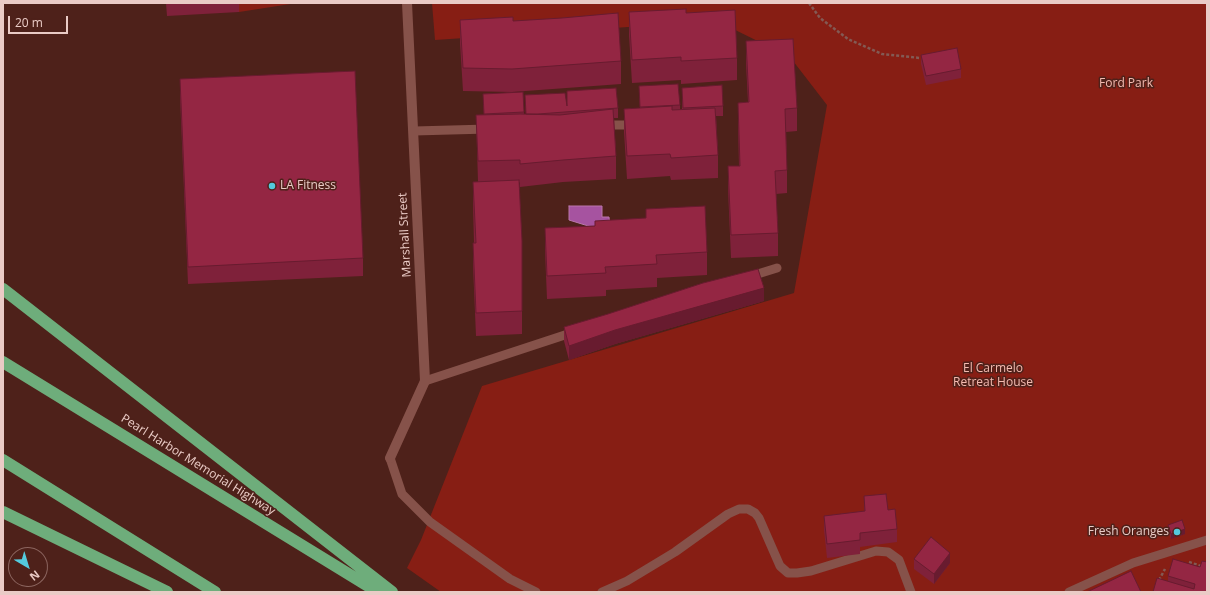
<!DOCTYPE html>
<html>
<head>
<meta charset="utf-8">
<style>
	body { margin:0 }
	#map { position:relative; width:1210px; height:595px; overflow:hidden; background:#4e211a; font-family:"Open Sans",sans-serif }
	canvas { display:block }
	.frame { position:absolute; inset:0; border:4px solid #eacbc6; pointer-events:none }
	.north { position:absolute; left:8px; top:547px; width:40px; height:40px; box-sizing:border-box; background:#4e211a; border:1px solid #8c655f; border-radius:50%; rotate:142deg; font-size:11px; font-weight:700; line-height:16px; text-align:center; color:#eacbc6 }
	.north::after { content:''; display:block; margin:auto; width:14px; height:18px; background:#54cadd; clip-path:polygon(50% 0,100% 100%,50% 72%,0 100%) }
	.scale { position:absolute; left:8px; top:16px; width:60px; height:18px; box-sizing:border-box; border:2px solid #eacbc6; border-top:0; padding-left:5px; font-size:12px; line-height:14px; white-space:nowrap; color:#eacbc6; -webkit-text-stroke:3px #4e211a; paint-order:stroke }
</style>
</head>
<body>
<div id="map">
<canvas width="1210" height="595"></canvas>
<div class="frame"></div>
<div class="north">N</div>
<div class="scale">20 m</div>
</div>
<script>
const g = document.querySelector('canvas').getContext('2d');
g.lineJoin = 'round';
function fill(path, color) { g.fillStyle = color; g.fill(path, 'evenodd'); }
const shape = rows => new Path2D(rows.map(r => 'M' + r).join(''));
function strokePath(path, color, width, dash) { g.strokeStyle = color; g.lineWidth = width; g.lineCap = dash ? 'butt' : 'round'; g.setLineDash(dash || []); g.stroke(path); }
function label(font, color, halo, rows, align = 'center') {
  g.font = font + ' "Open Sans",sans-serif'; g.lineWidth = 3; g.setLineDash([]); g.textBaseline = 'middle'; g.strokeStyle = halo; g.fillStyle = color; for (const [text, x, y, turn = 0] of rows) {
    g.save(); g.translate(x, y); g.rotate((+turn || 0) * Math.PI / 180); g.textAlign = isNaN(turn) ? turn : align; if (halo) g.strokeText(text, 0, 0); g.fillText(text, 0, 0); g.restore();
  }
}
fill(shape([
	[239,3,297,3,239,12],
	[432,3,1207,3,1207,592,441,592,407,568,421,540,482,386,794,293,827,105,790,57,717,21,435,40]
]), '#871e14');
const water = shape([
	[569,206,602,206,602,217,609,217,610,228,598,229,569,220,569,206]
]);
fill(water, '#a653a0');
strokePath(water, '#ba77ab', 1);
strokePath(shape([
	[809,3,820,18,848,39,882,54,920,58],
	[1189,562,1207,568],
	[1159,580,1165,569]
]), '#835a54', 2.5, [3, 2]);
strokePath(shape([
	[603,125,636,125],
	[414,131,488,129],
	[748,277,777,268],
	[425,381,574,332],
	[390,458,402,494,430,522,510,579,536,592],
	[602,592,627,581,675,552,728,514,739,509,748,509,755,513,759,518,780,566,788,573,797,573,811,571,876,551,888,552,899,560,911,592],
	[1069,592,1133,563,1207,540]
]), '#86524a', 9);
strokePath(shape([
	[390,458,425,381,407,3]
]), '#86524a', 10);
strokePath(shape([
	[3,289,392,592],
	[3,362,378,592],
	[3,460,215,592],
	[3,512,167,592]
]), '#6ead7b', 12);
fill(shape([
	[166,3,239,3,239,12,167,16],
	[629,12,686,13,737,58,737,80,681,84,681,80,632,83,629,35],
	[460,20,513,21,621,61,621,84,512,92,463,91,460,43],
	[746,41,797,108,797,131,786,132,787,170,787,193,776,194,778,233,778,256,731,258,728,189,728,166,739,166,738,126,738,103,748,102,746,64],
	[921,55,961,69,961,78,926,85,921,64],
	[180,79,363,258,363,276,188,284,180,97],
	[639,86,680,105,680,110,682,110,682,88,723,106,723,116,716,116,718,155,718,178,671,180,670,176,627,179,624,132,624,109,640,108],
	[523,92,524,114,526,114,525,95,567,104,618,108,618,118,614,118,616,156,616,179,563,182,520,187,520,182,519,183,522,241,522,334,476,336,473,266,473,243,474,243,473,205,473,182,478,182,476,115,484,115,483,94],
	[646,209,707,252,707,275,657,278,657,287,606,290,606,296,547,299,545,251,545,228,595,226,646,218],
	[764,301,615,344,569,360,564,341,564,327],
	[864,496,888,510,897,529,897,542,860,547,860,554,827,558,824,530,824,516,864,511],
	[1168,525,1185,534,1171,539,1168,530],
	[914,559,950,563,934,584,914,569],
	[1200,567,1207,592,1153,592,1168,581,1168,576]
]), '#7f213a');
fill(shape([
	[764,288,764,301,615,344,569,360,569,346,615,330],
	[1185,529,1185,534,1171,539,1171,534],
	[950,553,950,563,934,584,934,574]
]), '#681b2f');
const building = shape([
	[686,9,686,13,735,10,737,58,681,61,681,57,632,60,629,12,686,9],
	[618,13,621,61,512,69,463,68,460,20,513,17,513,21,562,18,618,13],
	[793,39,797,108,785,109,787,170,775,171,778,233,731,235,728,166,740,166,738,103,749,102,746,41,793,39],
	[957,48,961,69,926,76,921,55,957,48],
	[355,71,363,258,188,267,180,79,355,71],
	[678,84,680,105,640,107,639,86,678,84],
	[722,85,723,106,683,108,682,88,722,85],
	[616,88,618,108,538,114,526,114,525,95,565,93,567,106,567,91,616,88],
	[523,92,524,112,484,114,483,94,523,92],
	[672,106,672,110,715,108,718,155,671,158,670,154,627,156,624,109,672,106],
	[613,109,616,156,563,160,520,164,520,160,478,161,476,115,520,114,560,115,613,109],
	[519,180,522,241,522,311,476,313,473,243,476,243,473,182,519,180],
	[705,206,707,252,656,255,657,264,605,267,606,273,547,276,545,228,595,226,595,221,646,218,646,209,705,206],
	[758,269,764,288,615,330,569,346,564,327,608,314,703,283,758,269],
	[886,494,888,510,895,509,897,529,860,533,860,540,827,544,824,516,865,511,864,496,886,494],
	[1182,520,1185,529,1171,534,1168,525,1182,520],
	[931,537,950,553,934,574,914,559,931,537],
	[1173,559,1200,567,1202,561,1207,562,1207,592,1153,592,1157,578,1194,589,1195,584,1168,576,1173,559],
	[1131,571,1141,592,1087,592,1131,571]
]);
fill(building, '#942643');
strokePath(building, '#681b2f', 1);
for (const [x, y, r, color] of [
	[272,186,4,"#54cadd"],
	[1177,532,4,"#54cadd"]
]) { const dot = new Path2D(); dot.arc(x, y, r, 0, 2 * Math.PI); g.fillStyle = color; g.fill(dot); strokePath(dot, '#4e211a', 1.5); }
label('12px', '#f5bab0', '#4e211a', [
	["Ford Park",1126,84],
	["El Carmelo",993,369],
	["Retreat House",993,383]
]);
label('12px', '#eacbc6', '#4e211a', [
	["LA Fitness",280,186],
	["Fresh Oranges",1169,532,"right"]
], 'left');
label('12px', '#eacbc6', '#4e211a', [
	["Marshall Street",405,235,-93],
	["Pearl Harbor Memorial Highway",198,465,32]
]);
</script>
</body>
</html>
